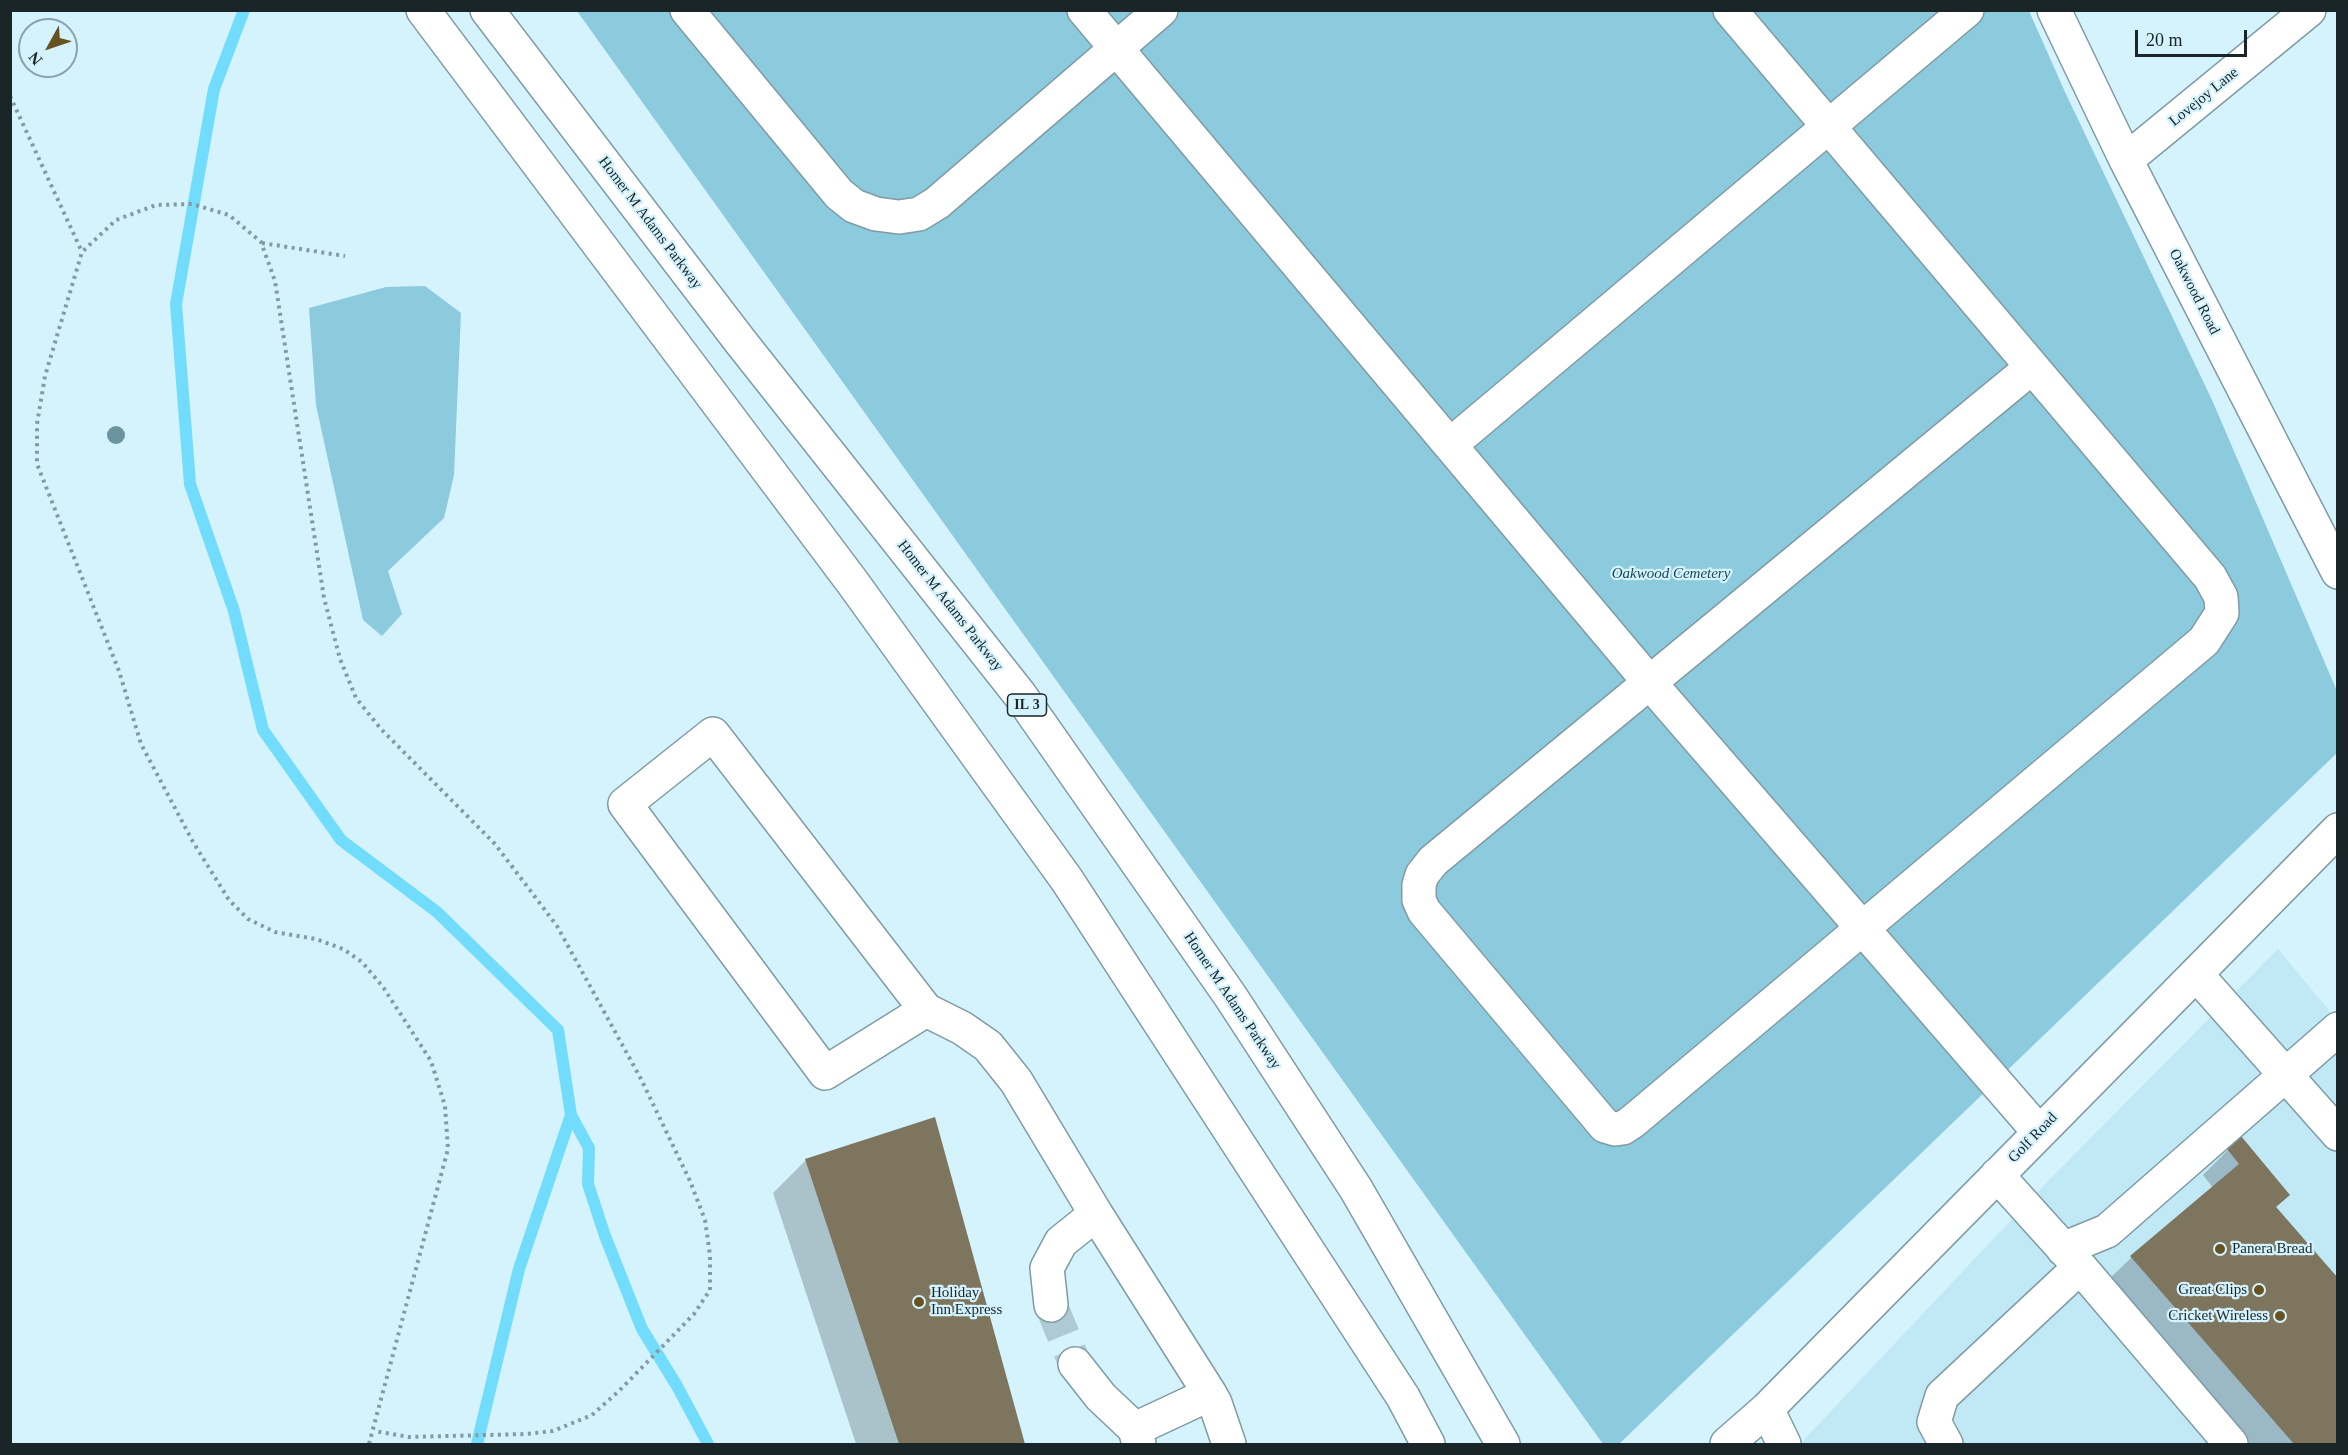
<!DOCTYPE html>
<html>
<head>
<meta charset="utf-8">
<style>
	body { margin:0 }
	#map { position:relative; width:2348px; height:1455px; overflow:hidden; background:#d5f3fd; font-family:Georgia,serif }
	canvas { display:block }
	.frame { position:absolute; inset:0; border:12px solid #1a2529; pointer-events:none }
	.north { position:absolute; left:18px; top:18px; width:60px; height:60px; box-sizing:border-box; background:#d5f3fd; border:2px solid #8aa1a8; border-radius:50%; rotate:230deg; font-size:16px; font-weight:700; line-height:24px; text-align:center; color:#1a2529 }
	.north::after { content:''; display:block; margin:auto; width:21px; height:27px; background:#675322; clip-path:polygon(50% 0,100% 100%,50% 72%,0 100%) }
	.scale { position:absolute; left:2135px; top:30px; width:112px; height:27px; box-sizing:border-box; border:3px solid #1a2529; border-top:0; padding-left:8px; font-size:18px; line-height:21px; white-space:nowrap; color:#1a2529; -webkit-text-stroke:4px #d5f3fd; paint-order:stroke }
</style>
</head>
<body>
<div id="map">
<canvas width="2348" height="1455"></canvas>
<div class="frame"></div>
<div class="north">N</div>
<div class="scale">20 m</div>
</div>
<script>
const g = document.querySelector('canvas').getContext('2d');
g.lineJoin = 'round';
function fill(path, color) { g.fillStyle = color; g.fill(path, 'evenodd'); }
const shape = rows => new Path2D(rows.map(r => 'M' + r).join(''));
function strokePath(path, color, width, dash) { g.strokeStyle = color; g.lineWidth = width; g.lineCap = dash ? 'butt' : 'round'; g.setLineDash(dash || []); g.stroke(path); }
function label(font, color, halo, rows, align = 'center') {
  g.font = font + ' Georgia,serif'; g.lineWidth = 4.5; g.setLineDash([]); g.textBaseline = 'middle'; g.strokeStyle = halo; g.fillStyle = color; for (const [text, x, y, turn = 0] of rows) {
    g.save(); g.translate(x, y); g.rotate((+turn || 0) * Math.PI / 180); g.textAlign = isNaN(turn) ? turn : align; if (halo) g.strokeText(text, 0, 0); g.fillText(text, 0, 0); g.restore();
  }
}
fill(shape([
	[2278,949,2337,1020,2337,1444,1800,1444,2048,1181]
]), '#c1e8f5');
fill(shape([
	[577,11,2029,11,2065,92,2212,400,2337,691,2337,753,1619,1444,1603,1444],
	[425,286,461,313,454,475,444,518,388,571,402,614,382,636,363,620,316,405,309,308,386,287]
]), '#8ccadd');
fill(shape([
	[934,1119,1023,1444,856,1444,773,1193,806,1160],
	[2228,1150,2338,1280,2338,1444,2247,1444,2106,1282,2132,1257,2213,1188,2203,1175]
]), '#0003');
strokePath(shape([
	[244,10,214,89,176,304,190,484,234,611,263,730,341,840,437,912,558,1030,571,1115,519,1269,477,1444],
	[571,1115,589,1148,588,1184,605,1236,642,1329,677,1386,708,1444]
]), '#71dcfc', 12);
fill(shape([
	[935,1117,1025,1444,899,1444,805,1159],
	[2241,1136,2290,1195,2276,1207,2338,1278,2338,1444,2294,1444,2130,1256,2239,1164,2227,1149]
]), '#7e755f');
strokePath(shape([
	[1051,1305,1075,1364]
]), '#b0cad3', 33, [33, 16]);
const minor = shape([
	[687,10,839,194,854,206,876,214,899,217,919,214,937,203,1161,10],
	[1084,10,1650,683,2039,1132],
	[1730,10,2210,577,2221,597,2222,613,2204,641,1632,1122,1623,1128,1615,1129,1605,1126,1424,911,1419,900,1419,885,1422,875,1433,861,2031,368],
	[2054,10,2126,160,2338,572],
	[2126,160,2309,10],
	[1450,445,1967,10],
	[2196,974,2338,1134],
	[926,1010,713,734,625,804,825,1073,926,1010,962,1028,988,1046,1016,1081,1096,1214,1061,1242,1047,1268,1051,1305],
	[1096,1214,1210,1394,1215,1403,1229,1444],
	[2063,1249,2107,1231,2338,1029],
	[2080,1267,2231,1444],
	[1075,1364,1101,1397,1135,1429,1139,1444],
	[1767,1409,1784,1444],
	[1135,1429,1210,1394],
	[1727,1444,1767,1409,2338,830],
	[1946,1444,1934,1422,1942,1396,2080,1267,1997,1175]
]);
const major = shape([
	[423,10,853,583,1067,880,1403,1397,1428,1444],
	[487,10,740,341,1020,695,1231,997,1356,1189,1503,1444]
]);
strokePath(minor, '#7f9ba4', 36);
strokePath(major, '#7f9ba4', 36);
strokePath(shape([
	[10,96,82,252],
	[262,243,345,256],
	[369,1444,448,1149,445,1106,431,1061,383,987,362,962,343,949,316,939,275,932,248,919,229,900,193,842,141,744,119,671,37,464,37,424,45,376,82,252,116,220,156,205,192,204,229,215,261,242,275,281,324,598,340,659,356,698,381,729,495,844,557,926,641,1079,690,1181,705,1220,710,1255,710,1290,694,1314,619,1391,592,1415,553,1431,526,1434,409,1437,374,1431]
]), '#849aa1', 4, [3, 4.5]);
strokePath(minor, '#fff', 33);
strokePath(major, '#fff', 33);
g.fillStyle = '#6c94a0';
for (const [x, y] of [
	[116,435]
]) { g.beginPath(); g.arc(x, y, 9, 0, 2 * Math.PI); g.fill(); }
for (const [x, y, r, color] of [
	[2220,1249,6,"#675322"],
	[2259,1290,6,"#675322"],
	[919,1302,6,"#675322"],
	[2280,1316,6,"#675322"]
]) { const dot = new Path2D(); dot.arc(x, y, r, 0, 2 * Math.PI); g.fillStyle = color; g.fill(dot); strokePath(dot, '#d5f3fd', 2); }
for (const [x, y, w] of [
	[1027,705,39]
]) { const box = new Path2D(); box.roundRect(x - w / 2, y - 11, w, 22, 4.5); g.fillStyle = '#d5f3fd'; g.fill(box); strokePath(box, '#1a2529', 1.5); }
label('bold 14px', '#1a2529', null, [
	["IL 3",1027,705]
]);
label('15px', '#1a2529', '#d5f3fd', [
	["Lovejoy Lane",2204,97,-39],
	["Homer M Adams Parkway",650,223,53],
	["Oakwood Road",2194,292,63],
	["Homer M Adams Parkway",950,606,52],
	["Homer M Adams Parkway",1232,1001,56],
	["Golf Road",2033,1138,-46]
]);
label('italic 15px', '#174754', '#d5f3fd', [
	["Oakwood Cemetery",1671,574]
]);
label('15px', '#1a2529', '#d5f3fd', [
	["Panera Bread",2232,1249],
	["Great Clips",2247,1290,"right"],
	["Holiday",931,1293],
	["Inn Express",931,1310],
	["Cricket Wireless",2268,1316,"right"]
], 'left');
</script>
</body>
</html>
